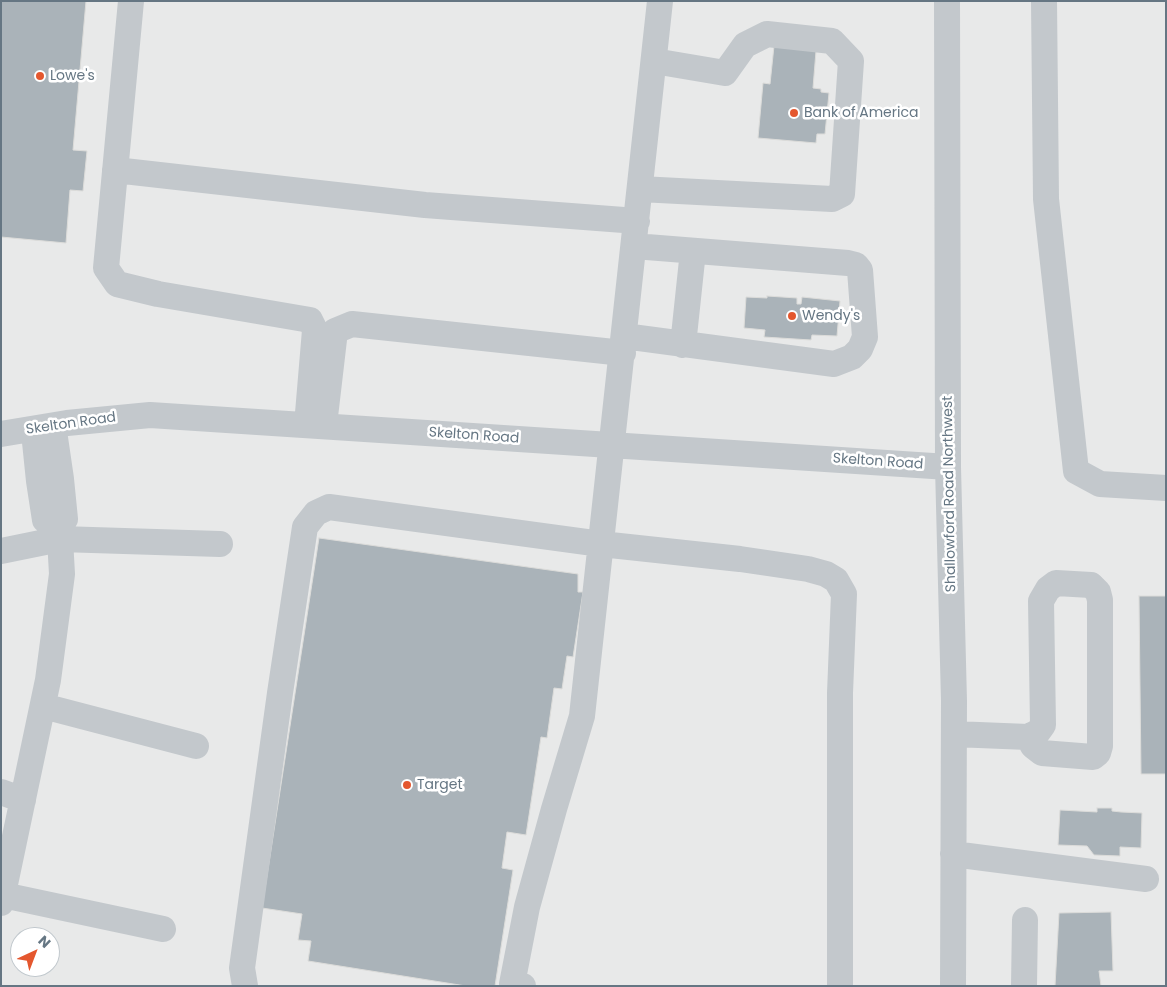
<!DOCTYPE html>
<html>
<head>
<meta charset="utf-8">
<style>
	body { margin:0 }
	#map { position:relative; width:1167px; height:987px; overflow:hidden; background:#fafaf8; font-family:Poppins,sans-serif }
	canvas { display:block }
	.frame { position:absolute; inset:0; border:2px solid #657683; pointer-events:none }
	.north { position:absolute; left:10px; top:927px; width:50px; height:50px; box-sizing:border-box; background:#fff; border:1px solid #c1c8cd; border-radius:50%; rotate:43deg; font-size:14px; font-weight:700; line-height:20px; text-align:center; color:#657683 }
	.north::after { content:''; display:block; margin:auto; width:18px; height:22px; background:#e4572e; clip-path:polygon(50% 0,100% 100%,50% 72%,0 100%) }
</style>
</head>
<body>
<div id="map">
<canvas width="1167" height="987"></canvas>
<div class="frame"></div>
<div class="north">N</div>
</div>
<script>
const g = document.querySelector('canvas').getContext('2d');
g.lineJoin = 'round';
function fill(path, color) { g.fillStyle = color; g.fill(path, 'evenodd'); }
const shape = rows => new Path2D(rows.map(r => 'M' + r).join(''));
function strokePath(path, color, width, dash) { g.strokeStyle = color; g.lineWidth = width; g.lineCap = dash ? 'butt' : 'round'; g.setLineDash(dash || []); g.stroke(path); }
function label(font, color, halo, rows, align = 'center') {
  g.font = font + ' Poppins,sans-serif'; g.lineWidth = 5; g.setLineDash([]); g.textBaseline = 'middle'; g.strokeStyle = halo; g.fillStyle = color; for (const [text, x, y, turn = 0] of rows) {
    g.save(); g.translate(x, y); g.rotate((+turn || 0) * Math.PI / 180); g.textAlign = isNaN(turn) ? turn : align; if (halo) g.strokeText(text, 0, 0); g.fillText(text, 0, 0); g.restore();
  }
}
fill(shape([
	[1,1,1166,1,1166,986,1,986],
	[20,937,50,937,50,967,20,967]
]), '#e8e9e9');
const building = shape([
	[1,1,86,1,73,150,87,151,83,191,70,190,66,243,1,237,1,1],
	[774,46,816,51,813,88,821,89,821,92,829,93,825,134,817,134,816,143,758,138,763,83,770,84,774,46],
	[767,296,797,298,797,304,801,304,802,297,840,301,837,336,812,335,811,340,764,337,765,330,744,328,746,297,767,298,767,296],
	[319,538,578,574,578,592,583,592,573,657,567,656,562,689,554,688,547,738,541,737,526,835,507,832,502,868,513,870,495,986,466,986,308,961,311,941,298,940,302,914,262,908,319,538],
	[1139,596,1166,596,1166,774,1141,774,1139,596],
	[1097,808,1112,808,1112,811,1121,812,1142,813,1141,848,1120,847,1120,856,1094,855,1087,846,1058,845,1060,810,1097,812,1097,808],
	[1111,912,1113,971,1099,971,1101,986,1055,986,1059,913,1111,912]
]);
fill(building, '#aab3b9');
strokePath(building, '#dcdcda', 1);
strokePath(shape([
	[131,1,106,268,117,284,158,294,310,320,315,330,307,425],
	[947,1,948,467,954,701,953,986],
	[1044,1,1046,199,1076,471,1100,484,1166,488],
	[115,170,425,205,637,221],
	[640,189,832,199,842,194,851,61,832,41,767,34,745,45,725,73,654,61],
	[624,336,834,364,852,357,860,349,865,337,860,270,856,265,848,263,634,246],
	[683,345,693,251],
	[324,425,335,331,352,324,623,353],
	[42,428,43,433,35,442,39,481,45,520,56,528,65,519,61,479,55,438,43,433],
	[1,434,67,423,150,415,948,467],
	[1,551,60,539,220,544],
	[43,706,196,746],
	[954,734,1028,737,1038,732,1043,725,1041,601,1048,589,1056,583,1091,585,1098,592,1100,600,1100,746,1098,753,1093,757,1042,753,1033,746,1028,737],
	[1,792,23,800],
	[953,854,1146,879],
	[3,895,163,929],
	[1,903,48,680,62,574,60,539,56,528],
	[245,986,242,968,280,693,305,527,316,513,329,507,601,544,740,559,808,569,826,574,836,580,844,594,840,693,840,986],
	[523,986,512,984,527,907,554,809,582,716,660,1],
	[1024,986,1025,920]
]), '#c3c8cc', 26);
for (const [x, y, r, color] of [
	[40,76,5,"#e4572e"],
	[794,113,5,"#e4572e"],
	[792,316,5,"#e4572e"],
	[407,785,5,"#e4572e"]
]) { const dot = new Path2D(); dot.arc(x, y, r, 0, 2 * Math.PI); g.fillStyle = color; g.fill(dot); strokePath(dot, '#fff', 2); }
label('14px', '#657683', '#fff', [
	["Lowe's",50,76],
	["Bank of America",804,113],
	["Wendy's",802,316],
	["Target",417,785]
], 'left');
label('14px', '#657683', '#fff', [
	["Skelton Road",71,424,-8],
	["Skelton Road",474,436,4],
	["Skelton Road",878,462,4],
	["Shallowford Road Northwest",950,494,-91]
]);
</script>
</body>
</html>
